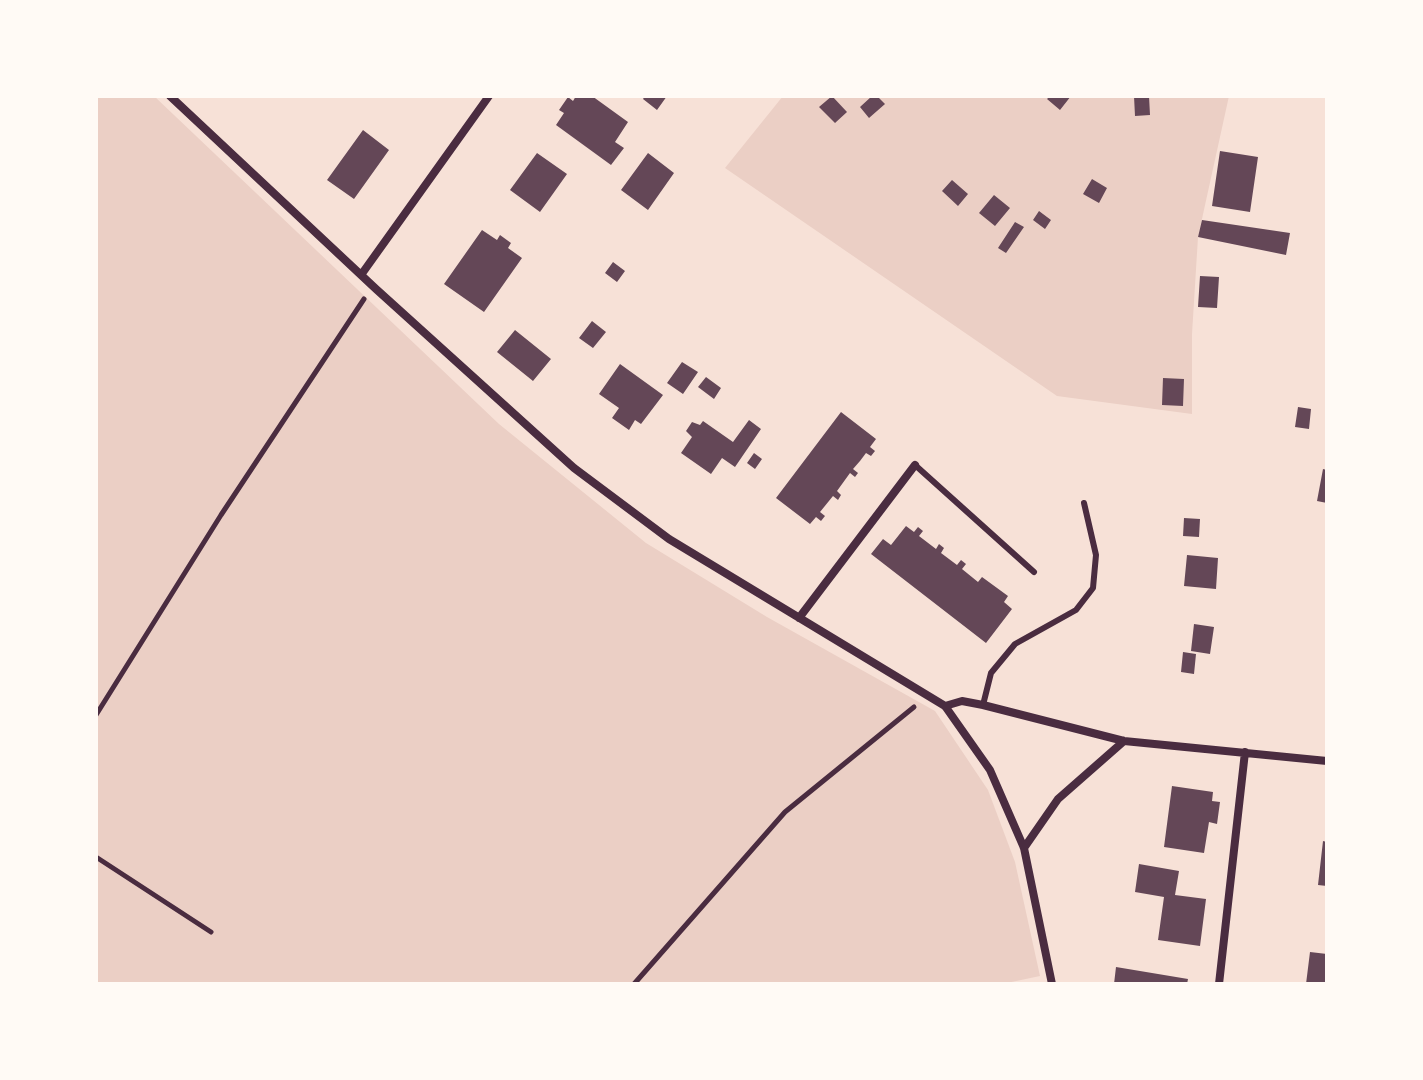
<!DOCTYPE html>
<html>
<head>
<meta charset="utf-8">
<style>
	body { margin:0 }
	#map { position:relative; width:1423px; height:1080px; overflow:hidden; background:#f7e1d7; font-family:Rubik,sans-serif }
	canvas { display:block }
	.frame { position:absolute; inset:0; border:98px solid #fffaf5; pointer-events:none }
</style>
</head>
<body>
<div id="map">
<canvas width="1423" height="1080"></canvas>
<div class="frame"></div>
</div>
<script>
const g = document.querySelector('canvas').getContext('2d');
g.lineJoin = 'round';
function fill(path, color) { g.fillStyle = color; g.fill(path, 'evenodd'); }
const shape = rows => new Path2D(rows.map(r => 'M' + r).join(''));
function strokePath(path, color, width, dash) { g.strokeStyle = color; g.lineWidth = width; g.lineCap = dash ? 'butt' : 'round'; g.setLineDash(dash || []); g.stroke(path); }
fill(shape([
	[96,96,154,96,499,424,646,543,767,617,935,711,988,790,1015,862,1040,976,1002,984,96,984],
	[783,96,1229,96,1198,237,1192,334,1192,414,1057,396,725,168]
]), '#ebcfc5');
fill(shape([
	[576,96,592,96,628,122,615,142,624,148,611,165,556,125,564,113,559,110,568,97,573,101],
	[645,96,667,96,657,110,643,99],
	[832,96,847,112,835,123,819,107],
	[872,96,877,96,885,104,869,118,860,107],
	[1050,96,1071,96,1060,110,1047,99],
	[1134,96,1149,96,1150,115,1135,116],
	[363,130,389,150,354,199,327,180],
	[1220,151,1258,157,1250,212,1212,206],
	[537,153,567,174,540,212,510,190],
	[648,153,674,173,648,210,621,190],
	[1092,179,1107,188,1099,203,1083,194],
	[952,180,968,194,958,206,942,191],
	[994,195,1010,208,995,226,979,213],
	[1039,211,1051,220,1045,229,1033,220],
	[1202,220,1290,233,1286,255,1198,237],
	[1015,222,1024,227,1006,253,998,248],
	[482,230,497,240,500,235,511,243,508,248,522,258,484,312,444,284],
	[613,262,625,271,617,282,605,273],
	[1200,276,1219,277,1217,308,1198,307],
	[592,321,606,332,593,348,579,338],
	[515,330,551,359,533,381,497,352],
	[682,362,698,372,683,394,667,383],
	[620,364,663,395,641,424,635,420,629,430,612,418,619,408,599,394],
	[706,377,721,388,714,399,698,387],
	[1163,378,1184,379,1183,406,1162,405],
	[1298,407,1311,409,1309,429,1295,427],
	[841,412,876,439,870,447,875,451,871,456,866,453,860,461,853,469,858,473,855,477,850,473,837,491,841,495,838,500,833,496,820,512,825,516,821,521,816,517,810,524,776,498],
	[749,420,761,429,735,467,722,458,711,474,681,453,692,437,686,431,692,422,700,425,703,421,733,442],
	[754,453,762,459,755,469,747,463],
	[1323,469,1327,470,1327,503,1317,501],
	[1184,518,1200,519,1199,537,1183,536],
	[906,526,914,532,918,527,923,531,919,536,936,549,939,544,944,548,941,553,957,565,961,560,966,564,962,569,978,582,982,577,1008,596,1004,602,1012,609,986,643,871,554,883,539,891,545],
	[1187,555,1218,558,1216,589,1184,586],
	[1194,624,1214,627,1210,654,1191,651],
	[1183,652,1196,654,1194,674,1181,672],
	[1172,786,1213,792,1212,801,1220,802,1217,824,1209,822,1204,853,1164,847],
	[1323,841,1327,842,1327,886,1318,885],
	[1139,864,1179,871,1175,895,1206,899,1200,946,1158,940,1164,897,1135,892],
	[1310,952,1327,954,1327,984,1306,984],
	[1116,967,1188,979,1187,984,1114,984]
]), '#644757');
strokePath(shape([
	[96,715,221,515,364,299],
	[96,857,211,932],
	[634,984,785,812,914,707]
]), '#4a2c40', 5);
strokePath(shape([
	[915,465,1034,572],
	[983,705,991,673,1015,644,1076,610,1093,588,1096,555,1084,503]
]), '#4a2c40', 6);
strokePath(shape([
	[170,96,376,289,574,468,669,539,945,706,990,770,1024,848,1052,984],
	[361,275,489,96],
	[799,618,915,465],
	[945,706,962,701,983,705,1124,741,1327,761],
	[1024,848,1058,799,1124,741],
	[1219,984,1245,752]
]), '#4a2c40', 8);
</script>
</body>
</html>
